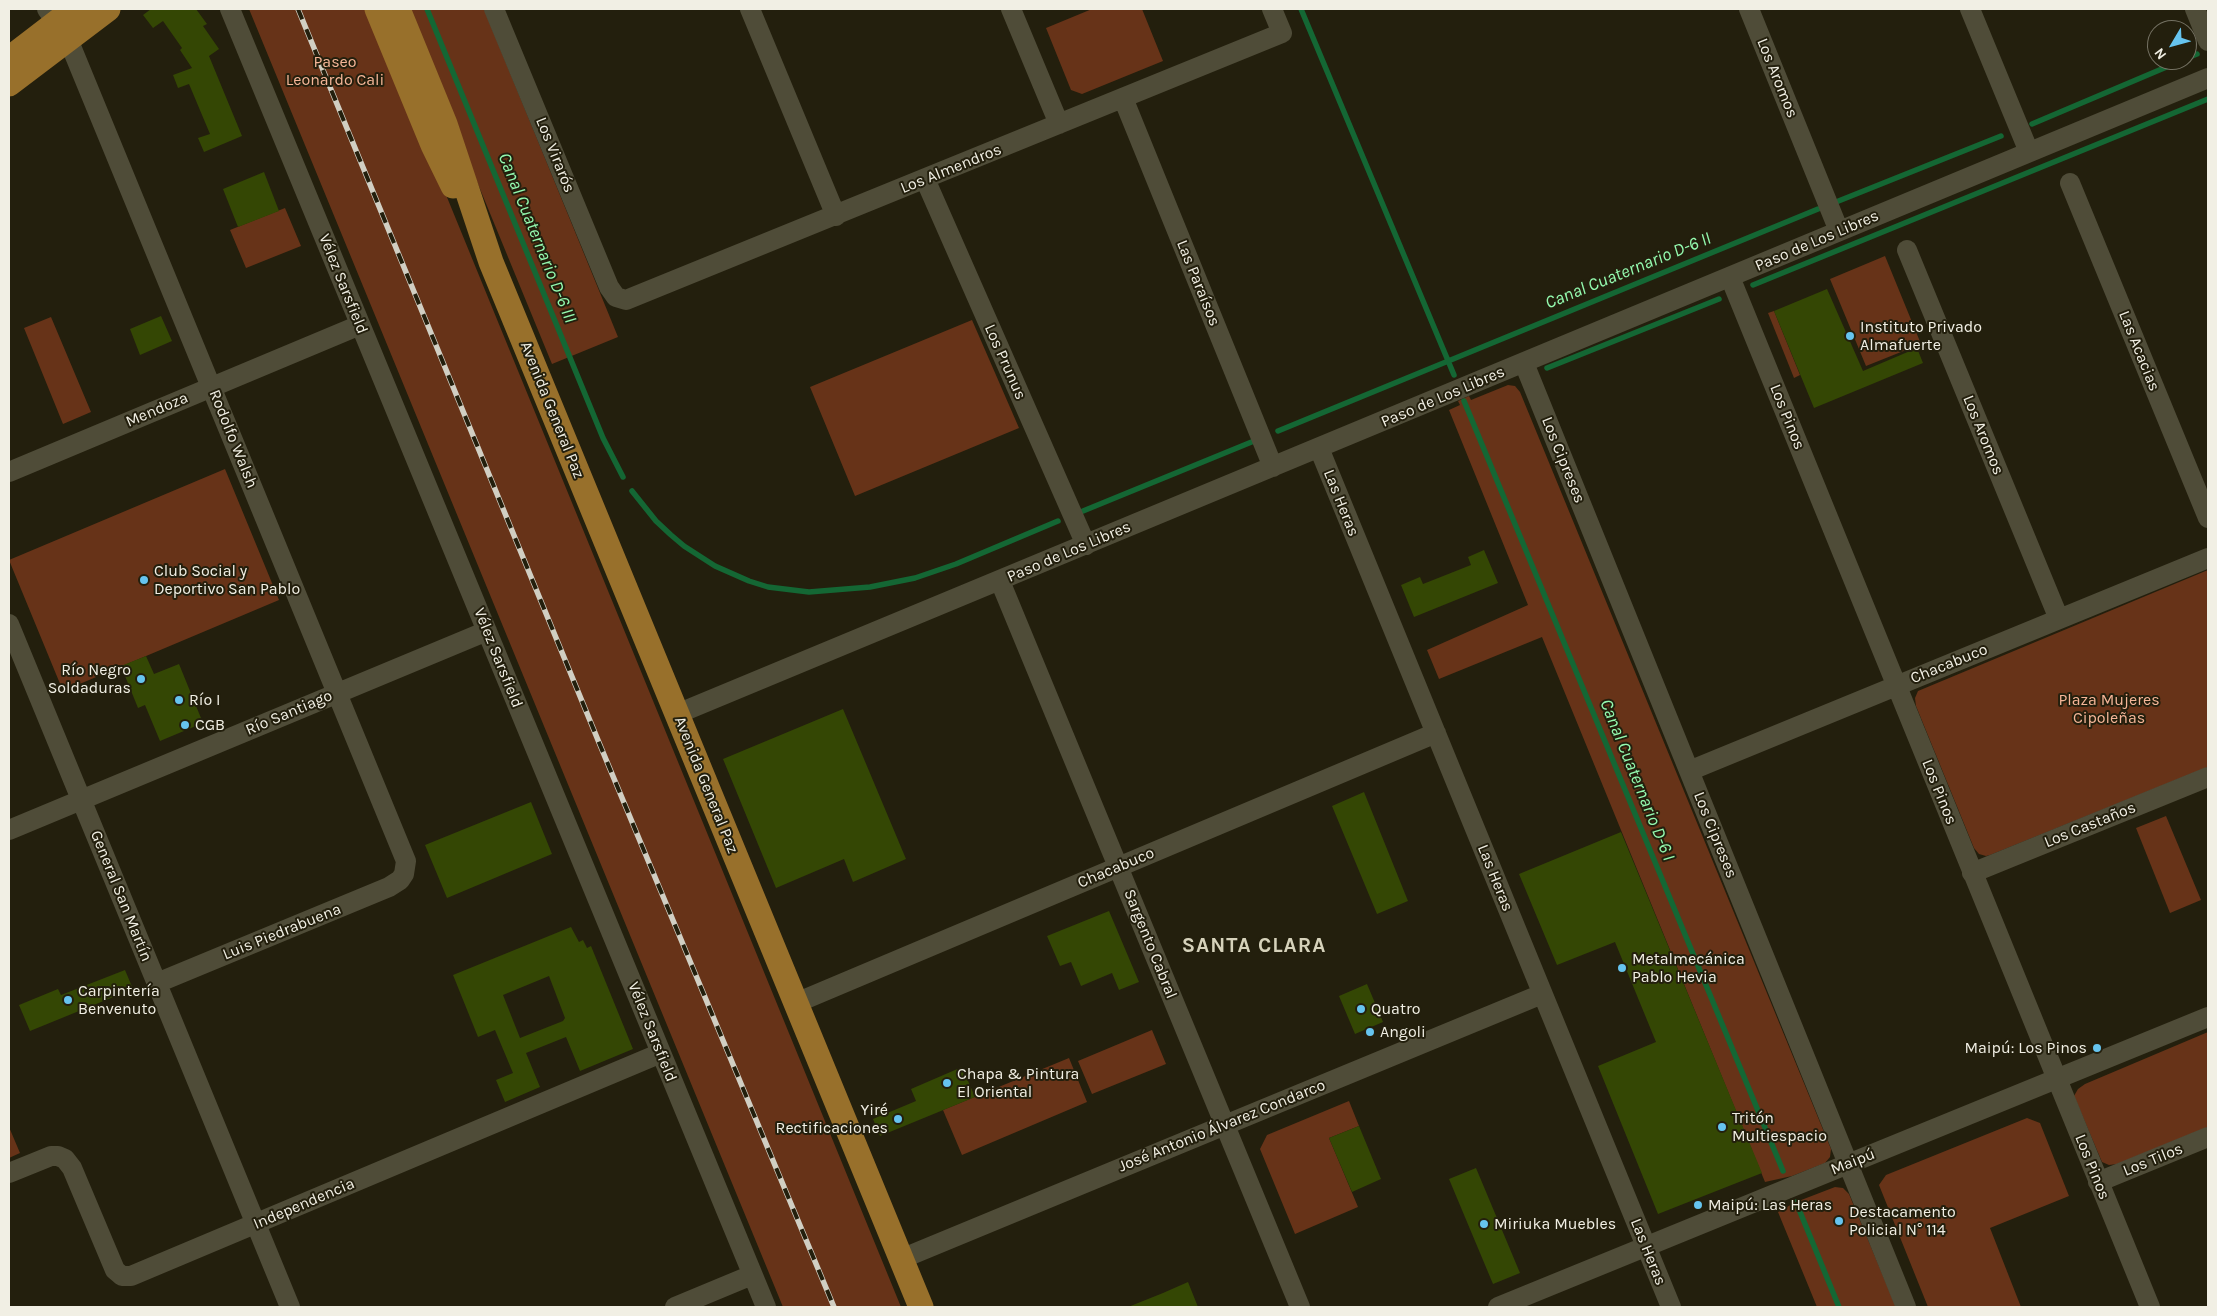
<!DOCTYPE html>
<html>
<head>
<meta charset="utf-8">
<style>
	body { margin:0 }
	#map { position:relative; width:2217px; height:1316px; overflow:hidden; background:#231f0d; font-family:Karla,sans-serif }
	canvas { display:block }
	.frame { position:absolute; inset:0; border:10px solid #f1efe4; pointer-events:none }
	.north { position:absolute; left:2147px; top:20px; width:50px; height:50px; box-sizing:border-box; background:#231f0d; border:1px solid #757263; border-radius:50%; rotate:233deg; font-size:14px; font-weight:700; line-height:20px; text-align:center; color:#f1efe4 }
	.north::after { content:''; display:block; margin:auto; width:18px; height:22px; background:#66c4ef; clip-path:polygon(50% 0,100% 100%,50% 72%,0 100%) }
</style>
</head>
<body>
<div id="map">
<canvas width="2217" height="1316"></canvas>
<div class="frame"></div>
<div class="north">N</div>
</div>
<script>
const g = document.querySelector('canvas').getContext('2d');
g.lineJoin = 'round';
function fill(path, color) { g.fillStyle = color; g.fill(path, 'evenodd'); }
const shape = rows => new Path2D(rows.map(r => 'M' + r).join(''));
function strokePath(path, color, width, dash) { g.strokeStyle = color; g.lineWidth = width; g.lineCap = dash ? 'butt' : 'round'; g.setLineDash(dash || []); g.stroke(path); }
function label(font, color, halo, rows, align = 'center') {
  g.font = font + ' Karla,sans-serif'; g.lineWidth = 4; g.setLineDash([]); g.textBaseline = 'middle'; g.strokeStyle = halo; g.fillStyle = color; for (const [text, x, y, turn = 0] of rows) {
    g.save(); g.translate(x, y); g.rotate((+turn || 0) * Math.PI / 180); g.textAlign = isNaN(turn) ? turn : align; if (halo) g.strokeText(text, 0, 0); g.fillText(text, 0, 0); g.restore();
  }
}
fill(shape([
	[249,9,370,9,901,1307,783,1307],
	[406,9,484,9,618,337,552,364],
	[1092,9,1142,9,1163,61,1082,94,1071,90,1046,28],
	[285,208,301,246,246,268,230,230],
	[1885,256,1921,344,1866,366,1830,279],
	[1774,311,1800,375,1794,378,1768,313],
	[51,317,91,412,63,424,24,328],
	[972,320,1019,428,855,496,810,387],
	[1508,385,1515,386,1520,392,1831,1149,1830,1157,1825,1163,1792,1176,1765,1182,1542,637,1439,679,1427,650,1528,605,1449,410,1460,405,1458,401,1469,396,1471,400],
	[225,469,279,600,63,691,9,560],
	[2208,570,2208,767,1990,855,1986,856,1979,854,1974,848,1916,706,1915,698,1918,691],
	[2166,816,2201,900,2170,913,2136,828],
	[1152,1030,1166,1064,1092,1094,1078,1061],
	[2208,1032,2208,1127,2117,1164,2109,1165,2102,1162,2074,1096,2078,1089,2085,1084],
	[1069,1058,1087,1102,962,1155,943,1110],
	[1349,1101,1359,1126,1329,1138,1358,1207,1295,1234,1260,1149,1267,1135],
	[2027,1118,2040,1123,2069,1196,1990,1228,2021,1307,1928,1307,1879,1185,1886,1175],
	[9,1127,20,1153,9,1158],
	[1835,1187,1843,1188,1849,1194,1896,1307,1817,1307,1778,1212,1796,1202]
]), '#673318');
strokePath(shape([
	[427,9,603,438,623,477],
	[1301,9,1454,375],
	[2187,58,2197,54],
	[2032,124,2183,60],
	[1836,202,2001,136],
	[1753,285,2208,99],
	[1547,368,1719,299],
	[1464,401,1783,1171],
	[1278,431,1818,209],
	[632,491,656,521,671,535,684,546,715,566,749,581,768,587,809,592,870,587,915,578,956,564,1058,521],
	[1083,511,1254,441],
	[1796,1202,1839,1307]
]), '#146734', 5.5);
fill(shape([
	[151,9,196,9,207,24,203,26,219,49,209,56,242,136,204,152,198,138,210,134,189,84,178,88,173,75,192,68,180,50,182,48,163,21,153,28,143,15],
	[264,172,279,211,238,227,223,189],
	[1827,289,1863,371,1917,348,1923,363,1814,408,1774,311],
	[161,316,172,341,140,355,130,329],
	[1484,550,1498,583,1414,617,1401,585,1420,577,1423,584,1471,565,1468,557],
	[146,656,154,674,179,664,203,723,160,741,145,705,138,708,121,666],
	[843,709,906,859,853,882,844,859,776,888,723,759],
	[1364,792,1408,901,1377,914,1332,806],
	[531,802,552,854,447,898,425,845],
	[1621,832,1762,1173,1658,1214,1598,1066,1656,1042,1615,942,1557,965,1519,874],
	[1109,911,1139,982,1119,990,1112,973,1081,986,1071,962,1060,966,1047,936],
	[571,927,579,942,583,940,587,948,591,946,633,1049,580,1071,566,1037,526,1053,540,1087,505,1102,496,1080,513,1073,495,1030,478,1037,453,975],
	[549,976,565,1018,563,1021,520,1038,503,995],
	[125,970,133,989,30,1031,19,1005,58,989,61,995],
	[1367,984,1383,1022,1355,1034,1339,996],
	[962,1067,975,1097,880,1136,873,1119,916,1101,911,1089],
	[1359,1126,1381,1179,1352,1192,1329,1138],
	[1476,1168,1520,1273,1493,1284,1449,1179],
	[1188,1282,1198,1307,1128,1307,1163,1293]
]), '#344704');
strokePath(shape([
	[47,9,68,39,406,861,404,874,400,880,389,887,157,983],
	[230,9,766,1307],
	[494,9,609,287,616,297,626,300,1282,33,1272,9],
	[750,9,836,216],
	[1011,9,1059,124],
	[1749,9,1839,231],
	[1970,9,2029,152],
	[2195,9,2208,41],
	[1123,98,1273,467],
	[925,179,1086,545],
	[2070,183,2208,518],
	[1907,250,2059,619],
	[1730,277,2150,1307],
	[1524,363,1906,1307],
	[1319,448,1671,1307],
	[9,472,360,325],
	[1000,581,1300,1307],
	[9,624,290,1307],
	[677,714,2208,78],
	[1689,771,2208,558],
	[9,830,487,631],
	[1972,873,2208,777],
	[796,1003,1436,733],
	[9,1173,51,1156,58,1156,65,1159,72,1168,115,1270,122,1276,131,1276,661,1053],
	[2098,1182,2208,1137],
	[901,1259,1542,994],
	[675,1307,752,1275],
	[1498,1307,2208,1017]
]), '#4f4c38', 20);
strokePath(shape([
	[377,9,433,145,453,186],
	[398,9,445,124,491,262,921,1307],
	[9,59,74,9],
	[9,84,108,9]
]), '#98702b', 25);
const rail = shape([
	[298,9,600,745,834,1307]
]);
strokePath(rail, '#d1cfc3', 5.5);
strokePath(rail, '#231f0d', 4, [11]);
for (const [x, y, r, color] of [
	[1850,336,5,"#66c4ef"],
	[144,580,5,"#66c4ef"],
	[141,679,5,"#66c4ef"],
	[179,700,5,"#66c4ef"],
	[185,725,5,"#66c4ef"],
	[1622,968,5,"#66c4ef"],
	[68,1000,5,"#66c4ef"],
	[1361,1009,5,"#66c4ef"],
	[1370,1032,5,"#66c4ef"],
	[2097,1048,5,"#66c4ef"],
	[947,1083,5,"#66c4ef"],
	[898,1119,5,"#66c4ef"],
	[1722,1127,5,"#66c4ef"],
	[1698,1205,5,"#66c4ef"],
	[1839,1221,5,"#66c4ef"],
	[1484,1224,5,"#66c4ef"]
]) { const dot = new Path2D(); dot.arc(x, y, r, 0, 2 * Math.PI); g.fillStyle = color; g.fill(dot); strokePath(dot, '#231f0d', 2); }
label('16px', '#f6b698', '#231f0d', [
	["Paseo",335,62],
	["Leonardo Cali",335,80],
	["Plaza Mujeres",2109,700],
	["Cipoleñas",2109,718]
]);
label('16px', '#f1efe4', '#231f0d', [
	["Los Aromos",1777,78,68],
	["Los Virarós",555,155,68],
	["Los Almendros",951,169,-22],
	["Paso de Los Libres",1817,241,-23],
	["Las Paraísos",1198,283,68],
	["Vélez Sarsfield",343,284,68],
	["Las Acacias",2139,351,68],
	["Los Prunus",1005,362,66],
	["Paso de Los Libres",1443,397,-23],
	["Mendoza",157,410,-23],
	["Avenida General Paz",552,410,68],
	["Los Pinos",1787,417,68],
	["Los Aromos",1983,435,68],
	["Rodolfo Walsh",233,439,68],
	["Los Cipreses",1563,460,68],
	["Las Heras",1341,503,68],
	["Paso de Los Libres",1069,552,-23],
	["Vélez Sarsfield",498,658,68],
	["Chacabuco",1949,664,-22],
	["Río Santiago",289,713,-23],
	["Avenida General Paz",706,785,68],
	["Los Pinos",1939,792,68],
	["Los Castaños",2090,825,-22],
	["Los Cipreses",1715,835,68],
	["Chacabuco",1116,868,-23],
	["Las Heras",1495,878,68],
	["General San Martín",121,896,68],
	["Luis Piedrabuena",282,932,-22],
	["Sargento Cabral",1150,944,68],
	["Vélez Sarsfield",652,1032,68],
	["José Antonio Álvarez Condarco",1222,1126,-22],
	["Los Tilos",2153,1160,-22],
	["Maipú",1853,1162,-22],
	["Los Pinos",2092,1167,68],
	["Independencia",304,1204,-23],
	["Las Heras",1648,1252,68]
]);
label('16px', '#f1efe4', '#231f0d', [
	["Instituto Privado",1860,327],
	["Almafuerte",1860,345],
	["Club Social y",154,571],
	["Deportivo San Pablo",154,589],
	["Río Negro",131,670,"right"],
	["Soldaduras",131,688,"right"],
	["Río I",189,700],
	["CGB",195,725],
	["Metalmecánica",1632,959],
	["Pablo Hevia",1632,977],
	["Carpintería",78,991],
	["Benvenuto",78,1009],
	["Quatro",1371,1009],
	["Angoli",1380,1032],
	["Maipú: Los Pinos",2087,1048,"right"],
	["Chapa & Pintura",957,1074],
	["El Oriental",957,1092],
	["Yiré",888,1110,"right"],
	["Rectificaciones",888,1128,"right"],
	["Tritón",1732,1118],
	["Multiespacio",1732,1136],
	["Maipú: Las Heras",1708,1205],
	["Destacamento",1849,1212],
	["Policial N° 114",1849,1230],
	["Miriuka Muebles",1494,1224]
], 'left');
label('italic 18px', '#94faaf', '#231f0d', [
	["Canal Cuaternario D-6 III",537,238,68],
	["Canal Cuaternario D-6 II",1628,271,-22],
	["Canal Cuaternario D-6 I",1637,780,68]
]);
g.letterSpacing = '1px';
label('bold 21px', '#d6d2bb', '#231f0d', [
	["SANTA CLARA",1254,946]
]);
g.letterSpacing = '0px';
</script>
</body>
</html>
